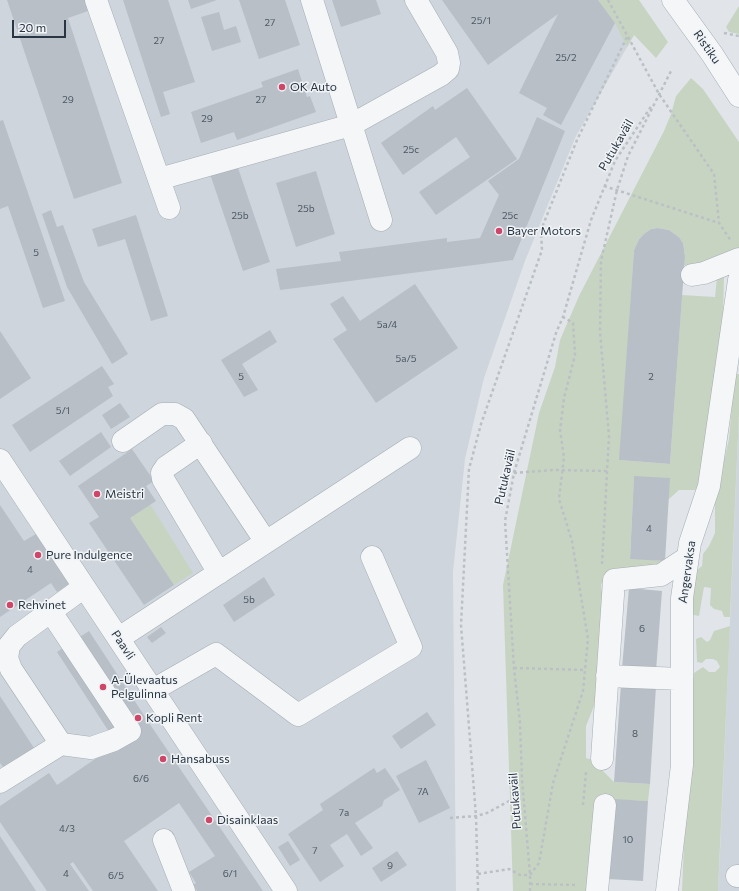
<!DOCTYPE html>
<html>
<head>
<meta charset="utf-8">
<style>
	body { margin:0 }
	#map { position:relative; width:739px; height:891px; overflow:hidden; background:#e1e5ea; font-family:Commissioner,sans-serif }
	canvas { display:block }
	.scale { position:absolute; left:12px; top:20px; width:54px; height:18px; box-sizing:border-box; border:2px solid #293542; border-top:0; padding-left:5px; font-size:12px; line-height:14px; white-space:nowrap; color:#293542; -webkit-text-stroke:3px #f1f4f7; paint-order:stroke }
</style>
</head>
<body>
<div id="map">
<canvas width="739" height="891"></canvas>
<div class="scale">20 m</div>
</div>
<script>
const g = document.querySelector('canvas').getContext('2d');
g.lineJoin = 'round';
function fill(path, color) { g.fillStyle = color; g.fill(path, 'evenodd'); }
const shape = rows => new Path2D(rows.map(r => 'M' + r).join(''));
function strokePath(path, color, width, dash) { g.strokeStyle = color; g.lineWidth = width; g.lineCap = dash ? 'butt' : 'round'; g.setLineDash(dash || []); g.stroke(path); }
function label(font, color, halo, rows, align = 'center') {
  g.font = font + ' Commissioner,sans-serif'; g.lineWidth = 3; g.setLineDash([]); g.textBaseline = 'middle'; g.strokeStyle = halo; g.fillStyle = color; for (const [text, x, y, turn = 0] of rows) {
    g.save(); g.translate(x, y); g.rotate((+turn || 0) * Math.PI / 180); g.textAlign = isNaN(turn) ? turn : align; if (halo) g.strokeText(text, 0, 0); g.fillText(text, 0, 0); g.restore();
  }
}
fill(shape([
	[0,0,610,0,634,35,576,136,525,261,484,378,465,459,453,572,456,891,0,891],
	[739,414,739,891,718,891,720,852]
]), '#cfd5dc');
fill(shape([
	[598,0,639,0,668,42,656,58,634,35,627,47,615,23],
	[739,6,739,34,729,32,726,27],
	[691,78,703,89,739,142,739,250,694,265,684,265,685,256,683,243,679,237,669,230,658,228,651,229,645,233,639,239,634,250,620,460,670,464,682,295,715,297,717,277,724,275,723,315,700,486,695,490,679,490,668,500,634,477,630,558,665,561,663,568,607,572,601,585,603,599,600,691,586,726,586,758,592,760,614,782,650,784,648,801,598,799,588,891,513,891,503,585,539,413,555,367,560,340,579,296,664,131,671,114,676,96],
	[737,374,739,374,739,414,730,617,724,617,722,611,714,609,710,605,711,588,704,587,699,616,694,615,686,613,696,571,702,566,703,554,709,546,715,533,715,500,729,439,732,405,731,380],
	[150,504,193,573,174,585,130,518],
	[730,626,718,891,682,891,690,701,694,673,703,667,709,672,715,672,720,667,717,661,713,659,706,659,702,663,697,662,696,639,701,637,707,642,710,640,714,631]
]), '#c8d4c2');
fill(shape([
	[7,0,87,0,91,10,68,18,122,183,74,199],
	[123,0,168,0,195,82,163,92,170,114,161,117],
	[188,0,217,0,191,9],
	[239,0,285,0,300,45,259,59],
	[332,0,376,0,381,14,341,27],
	[442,0,598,0,615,23,561,125,543,115,547,108,519,93,558,14,488,65],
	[219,12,224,30,236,26,241,42,212,51,201,17],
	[298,69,307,97,310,96,316,112,237,140,234,132,201,143,191,112,263,87,261,82],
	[467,88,517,159,436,215,419,192,470,157,456,137,403,175,381,143,433,106,435,110],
	[537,117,565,131,513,260,280,290,276,269,341,261,339,252,447,238,447,242,480,238,499,195,488,181,519,159],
	[3,120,65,301,43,308,8,206,0,209,0,121],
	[236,162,270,262,243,271,209,171],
	[316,171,335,234,296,247,276,183],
	[51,210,57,227,63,225,84,282,128,354,112,364,67,287,42,214],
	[136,215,168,316,151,321,125,239,98,247,92,229],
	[658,228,669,230,679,237,683,243,685,256,670,464,619,460,634,250,639,239,645,233,651,229],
	[415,284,458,348,376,403,333,339,347,330,330,304,343,296,360,321],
	[270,330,277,342,242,364,258,390,244,397,221,360],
	[0,331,31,378,0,399],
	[102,366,114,384,108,387,113,396,30,452,12,425],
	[120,403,130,417,111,429,102,415],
	[101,432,111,447,70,476,59,461],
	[132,449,154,481,146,486,156,501,130,518,174,585,144,605,89,523,99,517,78,486],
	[634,476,670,478,665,561,630,559],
	[0,505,24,541,36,534,69,584,57,592,51,583,0,617],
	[264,577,275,595,234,622,223,605],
	[629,588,662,591,656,671,622,668],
	[161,627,166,633,152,643,147,637],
	[89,631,149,723,263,891,197,891,193,885,196,883,189,872,215,856,179,803,124,841,158,891,93,891,73,862,70,864,89,891,47,891,0,822,0,806,49,773,57,785,117,744,57,652],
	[621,684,656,686,650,784,614,782],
	[0,696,34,748,4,768,0,763],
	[427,712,436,725,401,749,392,736],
	[426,760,450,808,419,823,396,776],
	[374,768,377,773,385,768,400,790,384,800,382,806,355,823,373,848,361,856,347,834,330,845,344,866,320,882,288,834,323,810,320,804],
	[614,799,648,801,643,881,608,879],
	[0,836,36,891,0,891],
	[288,841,300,860,290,866,278,847],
	[397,851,407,865,381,882,372,868]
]), '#b8bfc7');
const minor = shape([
	[96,0,169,208],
	[312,0,381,220],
	[673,0,712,54,739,96],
	[159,179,351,125,441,75,448,69,449,63,447,53,416,0],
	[692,275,704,273,739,259],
	[123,441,162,414,175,414,184,419,266,542],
	[201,443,166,467,162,473,163,479,219,573],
	[0,460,286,891],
	[51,612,130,731,114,740,91,748,61,744],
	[119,638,410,448],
	[607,676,682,679],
	[153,690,216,654,298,715,411,647,372,557],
	[602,759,614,580,661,575,687,558],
	[0,782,61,744,11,669,7,658,9,646,17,636,84,587],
	[164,840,184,891],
	[737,876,739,876],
	[597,891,605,805],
	[667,891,682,765,682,598,690,543,709,486,739,280]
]);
strokePath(minor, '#a6adb4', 23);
strokePath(shape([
	[608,0,659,94,714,174,719,223,731,241],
	[724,33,739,36],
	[604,186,719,223],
	[514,473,553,470,607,471],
	[602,564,609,436,600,332,601,261,617,190,628,156,671,71],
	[514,668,585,670],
	[583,805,586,772],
	[450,818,476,816,487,813,511,800,523,797],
	[478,874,509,869,520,875,530,875,539,863,553,783,583,691,588,639,572,541,559,499,564,457,560,430,564,398,575,355,573,323,563,317],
	[530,884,578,885],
	[478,891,476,816,461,625,469,469,481,424,542,250,541,230,577,140,627,37],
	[530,891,530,875,522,779,520,723,514,668,505,521,514,473,556,333,563,317,591,220,615,161,652,105]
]), '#bbc0c5', 2.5, [3, 3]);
strokePath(minor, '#f4f6f8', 22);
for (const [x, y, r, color] of [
	[282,87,4,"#ce4769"],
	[499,231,4,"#ce4769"],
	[97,494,4,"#ce4769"],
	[38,555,4,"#ce4769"],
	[10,605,4,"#ce4769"],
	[103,687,4,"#ce4769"],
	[138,718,4,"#ce4769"],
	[163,759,4,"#ce4769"],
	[209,820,4,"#ce4769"]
]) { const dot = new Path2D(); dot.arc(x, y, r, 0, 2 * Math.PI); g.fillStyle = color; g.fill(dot); strokePath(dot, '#f1f4f7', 1.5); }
label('10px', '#4d5863', null, [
	["25/1",481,21],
	["27",270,23],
	["27",159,41],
	["25/2",566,58],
	["29",68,100],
	["27",261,100],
	["29",207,119],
	["25c",411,150],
	["25b",306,209],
	["25b",240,216],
	["25c",510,216],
	["5",36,253],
	["5a/4",387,325],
	["5a/5",406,359],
	["5",241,377],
	["2",651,377],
	["5/1",63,411],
	["4",649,529],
	["4",30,570],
	["5b",249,600],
	["6",642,629],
	["8",635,734],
	["6/6",141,779],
	["7A",423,792],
	["7a",344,813],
	["4/3",67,829],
	["10",628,840],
	["7",315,851],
	["9",390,866],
	["4",66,874],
	["6/1",230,874],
	["6/5",116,876]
]);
label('12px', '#293542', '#f1f4f7', [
	["Ristiku",707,47,55],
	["Putukaväil",616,145,-60],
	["Putukaväil",505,477,-77],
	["Angervaksa",687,572,-82],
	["Paavli",123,645,56],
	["Putukaväil",515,801,-94]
]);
label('12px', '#293542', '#f1f4f7', [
	["OK Auto",290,87],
	["Bayer Motors",507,231],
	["Meistri",105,494],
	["Pure Indulgence",46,555],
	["Rehvinet",18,605],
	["A-Ülevaatus",111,680],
	["Pelgulinna",111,694],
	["Kopli Rent",146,718],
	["Hansabuss",171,759],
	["Disainklaas",217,820]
], 'left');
</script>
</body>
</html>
